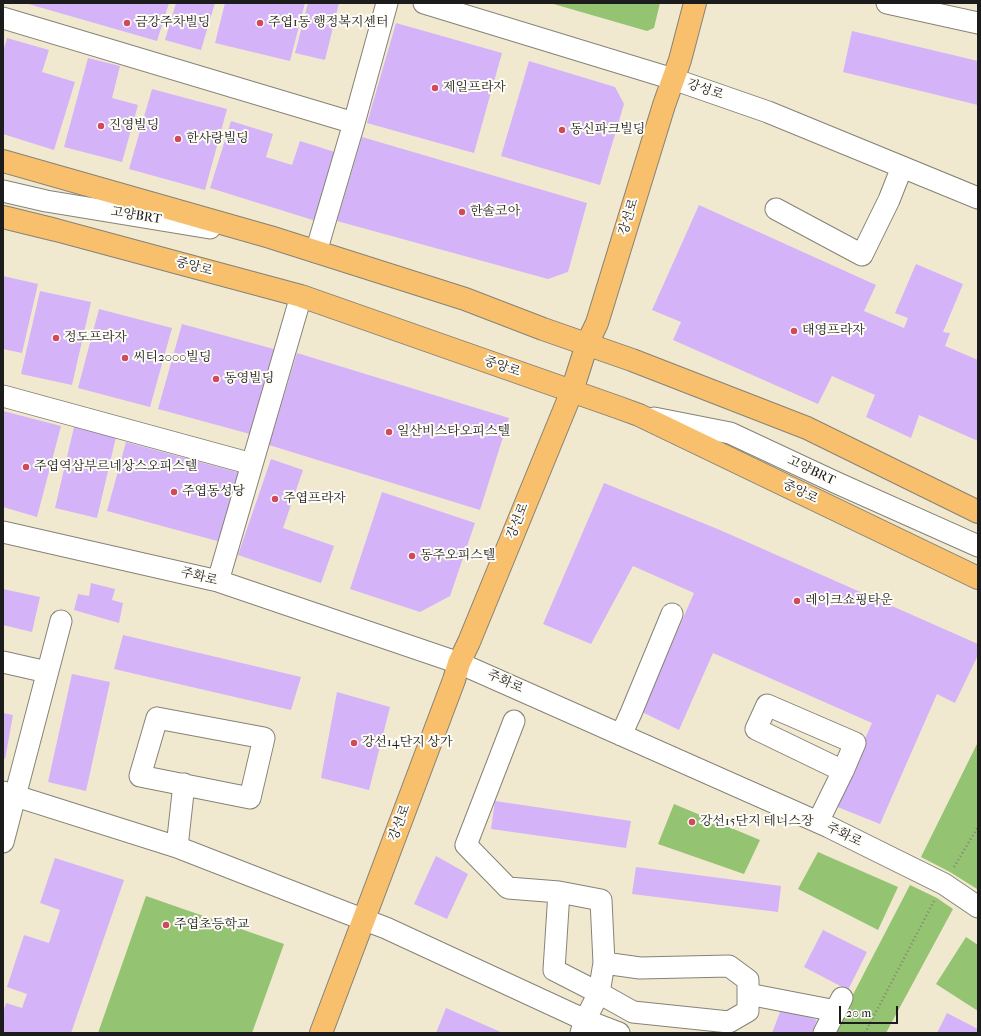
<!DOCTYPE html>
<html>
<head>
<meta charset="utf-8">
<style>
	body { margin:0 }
	#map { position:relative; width:981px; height:1036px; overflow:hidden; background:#f0e9d0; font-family:"IM FELL French Canon",serif }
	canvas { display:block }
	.frame { position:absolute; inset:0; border:4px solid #1c1c1c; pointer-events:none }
	.scale { position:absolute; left:839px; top:1006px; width:59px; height:18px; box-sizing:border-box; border:2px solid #1c1c1c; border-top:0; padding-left:5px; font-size:12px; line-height:14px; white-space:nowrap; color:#1c1c1c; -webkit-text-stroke:3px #fdfcf7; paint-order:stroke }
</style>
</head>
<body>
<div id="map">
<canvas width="981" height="1036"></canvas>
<div class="frame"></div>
<div class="scale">20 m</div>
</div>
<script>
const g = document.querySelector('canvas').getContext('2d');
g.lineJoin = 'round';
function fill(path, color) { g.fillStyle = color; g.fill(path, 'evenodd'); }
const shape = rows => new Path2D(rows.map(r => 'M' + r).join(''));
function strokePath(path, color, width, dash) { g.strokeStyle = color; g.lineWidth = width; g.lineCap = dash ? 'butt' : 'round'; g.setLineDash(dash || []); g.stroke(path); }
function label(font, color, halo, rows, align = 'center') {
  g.font = font + ' "IM FELL French Canon","Noto Serif KR",serif'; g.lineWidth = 4; g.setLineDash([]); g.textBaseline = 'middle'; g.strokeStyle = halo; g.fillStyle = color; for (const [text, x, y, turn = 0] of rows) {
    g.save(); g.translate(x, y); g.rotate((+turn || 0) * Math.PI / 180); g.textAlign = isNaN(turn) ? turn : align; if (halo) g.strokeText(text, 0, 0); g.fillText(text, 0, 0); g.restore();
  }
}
fill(shape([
	[550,3,660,3,654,28,647,31],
	[978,742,978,887,977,889,950,872,921,857],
	[674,804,760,840,744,874,658,844],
	[818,852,898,887,878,930,798,889],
	[910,885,937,898,953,909,886,1033,833,1033],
	[146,896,284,944,252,1033,98,1033],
	[966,937,978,945,978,1011,936,984]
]), '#94c372');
fill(shape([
	[25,3,169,3,157,41],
	[176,3,215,3,201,50,165,40],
	[225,3,305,3,290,61,215,43],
	[308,3,339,3,325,60,295,53],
	[396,23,502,53,474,153,367,123],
	[852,31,978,61,978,105,843,72],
	[7,38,49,50,42,72,75,82,54,150,3,134,3,52],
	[88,58,120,66,112,98,138,105,122,162,64,147],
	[529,61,615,87,624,104,600,185,501,156],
	[152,89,227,109,205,190,129,169],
	[231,121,273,134,266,157,292,165,300,141,338,153,316,221,210,188],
	[362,137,587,203,568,272,548,279,337,221],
	[699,205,876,285,864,311,904,328,908,318,895,313,916,264,963,284,943,332,950,333,945,346,978,360,978,441,919,415,911,438,866,417,875,395,832,376,818,404,673,340,681,322,652,310],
	[3,276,38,284,22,353,3,349],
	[40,291,91,302,72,385,21,374],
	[99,309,172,328,150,407,78,388],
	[182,324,274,349,250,434,158,409],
	[297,353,509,418,480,510,269,445],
	[3,411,61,426,37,517,3,507],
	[74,427,116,437,97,518,55,508],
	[126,442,240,473,221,542,107,511],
	[271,459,303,470,283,528,334,546,321,583,238,555],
	[604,483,720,530,978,644,978,655,955,703,937,694,880,824,835,806,872,723,713,653,679,730,642,712,694,593,633,566,591,644,543,624],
	[382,492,475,523,450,596,420,612,350,589],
	[91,583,115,589,112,600,123,603,119,623,74,610,78,594,89,596],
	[3,589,40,597,32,632,3,625],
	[123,635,301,677,291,710,114,669],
	[72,674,110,682,86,791,48,782],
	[337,692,390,707,369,790,321,778],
	[3,713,13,715,5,759,3,758],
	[495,801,631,821,626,848,491,829],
	[436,856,468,874,447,919,414,904],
	[55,858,124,880,71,1033,3,1033,3,1013,6,1003,22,1008,27,994,7,987,24,935,49,943,60,910,40,903],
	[636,867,781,886,778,912,632,894],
	[823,930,867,952,848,990,804,967],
	[782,1007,817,1020,812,1033,772,1033],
	[446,1008,503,1033,436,1033],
	[947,1013,978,1029,978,1033,937,1033]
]), '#d4b3f9');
const minor = shape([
	[424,3,673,79,768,112,978,198],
	[887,3,978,23],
	[3,18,354,123],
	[3,191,46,201,210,228],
	[776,209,862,255,889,200,902,167],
	[316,252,354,123,387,3],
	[3,396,252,464],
	[654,418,730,433,837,483,978,546],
	[3,532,218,581,459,663,829,827,944,884,978,907],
	[218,581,301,296],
	[3,662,47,672],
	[157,718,264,738,250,798,140,776,157,718],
	[514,721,466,845,508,888,559,892],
	[621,735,631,713,672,614],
	[3,792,177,847,344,912,386,928,585,1020,619,1033],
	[818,822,843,771,855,743,767,705,756,729,843,771],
	[3,842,61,621],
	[177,847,184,784],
	[748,994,836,1011],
	[581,1033,585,1020,599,993,604,963,601,900,559,892,554,970,599,993,633,1012,729,1022,748,1011,748,980,729,966,640,968,604,963],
	[824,1033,842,998]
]);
const major = shape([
	[3,161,270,237,465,299,543,329,632,360,807,428,978,512],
	[3,217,56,230,301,296,617,407,639,415,978,578],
	[321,1033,454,680,459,663,469,642,572,391,587,344,597,323,664,105,680,60,695,3]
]);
strokePath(minor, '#868276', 23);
strokePath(major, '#868276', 24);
strokePath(shape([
	[954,867,978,827],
	[865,1033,934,901]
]), '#868276', 2.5, [1, 3]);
strokePath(minor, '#fff', 21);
strokePath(major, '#f8bf6c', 22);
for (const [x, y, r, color] of [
	[127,23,4,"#d1495b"],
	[260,23,4,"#d1495b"],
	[435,88,4,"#d1495b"],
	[101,126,4,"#d1495b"],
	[562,130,4,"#d1495b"],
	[178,139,4,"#d1495b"],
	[462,212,4,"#d1495b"],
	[794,331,4,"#d1495b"],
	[56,338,4,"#d1495b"],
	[125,358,4,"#d1495b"],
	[216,379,4,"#d1495b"],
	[389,432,4,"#d1495b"],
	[26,467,4,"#d1495b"],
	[174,492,4,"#d1495b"],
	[275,499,4,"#d1495b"],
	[412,556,4,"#d1495b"],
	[797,601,4,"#d1495b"],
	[354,743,4,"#d1495b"],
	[692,822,4,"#d1495b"],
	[166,925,4,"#d1495b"]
]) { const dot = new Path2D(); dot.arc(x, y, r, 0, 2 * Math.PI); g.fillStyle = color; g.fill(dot); strokePath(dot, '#fdfcf7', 1.5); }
label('13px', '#1c1c1c', '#fdfcf7', [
	["금강주차빌딩",135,23],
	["주엽1동 행정복지센터",268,23],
	["제일프라자",443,88],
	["진영빌딩",109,126],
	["동신파크빌딩",570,130],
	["한사랑빌딩",186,139],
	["한솔코아",470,212],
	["태영프라자",802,331],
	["정도프라자",64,338],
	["씨티2000빌딩",133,358],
	["동영빌딩",224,379],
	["일산비스타오피스텔",397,432],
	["주엽역삼부르네상스오피스텔",34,467],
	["주엽동성당",182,492],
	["주엽프라자",283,499],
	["동주오피스텔",420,556],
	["레이크쇼핑타운",805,601],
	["강선14단지 상가",362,743],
	["강선15단지 테니스장",700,822],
	["주엽초등학교",174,925]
], 'left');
label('13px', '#1c1c1c', '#fdfcf7', [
	["강성로",705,90,19],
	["고양BRT",136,216,9],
	["강선로",629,217,-73],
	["중앙로",194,267,15],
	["중앙로",502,367,19],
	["고양BRT",811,471,25],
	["중앙로",800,492,26],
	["강선로",518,521,-68],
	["주화로",199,577,14],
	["주화로",505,682,24],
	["강선로",400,823,-69],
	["주화로",844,835,26]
]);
</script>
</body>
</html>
